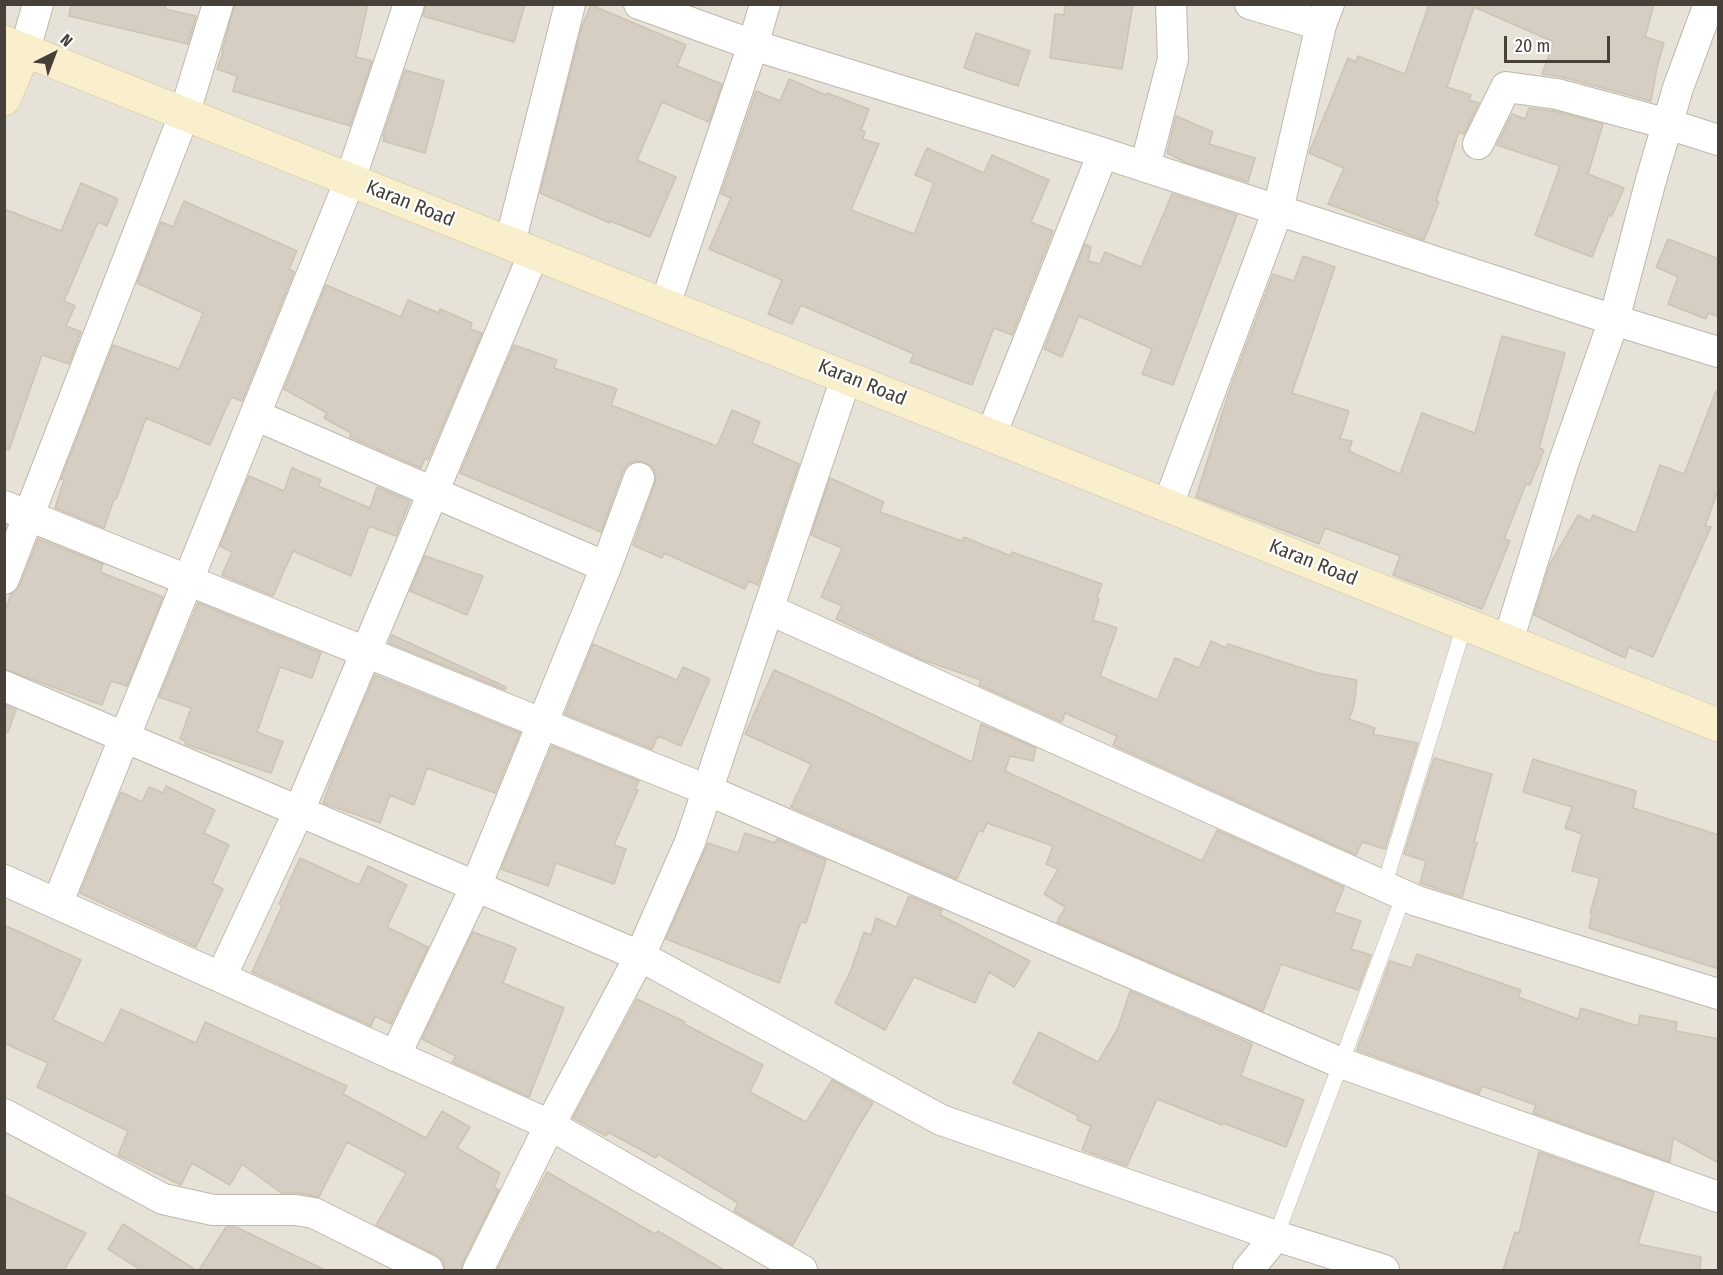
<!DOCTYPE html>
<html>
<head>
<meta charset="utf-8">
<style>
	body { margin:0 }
	#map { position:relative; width:1723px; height:1275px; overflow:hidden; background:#f3f0e9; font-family:"Fira Sans Condensed",sans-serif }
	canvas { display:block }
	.frame { position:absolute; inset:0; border:6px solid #464038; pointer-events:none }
	.north { position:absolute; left:24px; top:24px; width:60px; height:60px; -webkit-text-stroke:4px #fff; paint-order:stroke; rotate:42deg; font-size:16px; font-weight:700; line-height:24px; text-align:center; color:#464038 }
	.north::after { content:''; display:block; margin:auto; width:21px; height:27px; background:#464038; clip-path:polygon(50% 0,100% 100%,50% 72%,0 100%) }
	.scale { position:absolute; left:1504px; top:36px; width:106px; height:27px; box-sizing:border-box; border:3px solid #464038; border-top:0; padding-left:8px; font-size:18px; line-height:21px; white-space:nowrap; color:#464038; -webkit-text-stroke:4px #fff; paint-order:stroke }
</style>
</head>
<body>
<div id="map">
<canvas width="1723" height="1275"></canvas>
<div class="frame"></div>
<div class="north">N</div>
<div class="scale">20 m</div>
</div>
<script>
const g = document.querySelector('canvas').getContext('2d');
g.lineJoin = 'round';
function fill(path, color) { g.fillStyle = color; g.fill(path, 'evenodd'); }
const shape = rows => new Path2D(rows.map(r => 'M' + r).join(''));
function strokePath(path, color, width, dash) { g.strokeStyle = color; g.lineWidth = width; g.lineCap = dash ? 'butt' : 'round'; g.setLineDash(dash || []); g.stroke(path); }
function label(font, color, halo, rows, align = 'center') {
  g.font = font + ' "Fira Sans Condensed",sans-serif'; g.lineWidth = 4.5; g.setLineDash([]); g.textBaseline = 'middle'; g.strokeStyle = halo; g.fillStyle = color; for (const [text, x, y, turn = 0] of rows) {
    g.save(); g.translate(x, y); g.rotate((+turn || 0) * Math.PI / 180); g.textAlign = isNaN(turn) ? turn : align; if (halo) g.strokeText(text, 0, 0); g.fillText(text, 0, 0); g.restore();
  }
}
fill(shape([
	[5,5,1718,5,1718,1270,5,1270]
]), '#e6e2d7');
const building = shape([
	[71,4,166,4,165,9,196,16,188,44,69,16,71,4],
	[235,4,368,4,356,57,372,61,350,126,233,91,237,76,217,69,223,52,222,51,235,4],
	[426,4,525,4,514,42,423,16,426,4],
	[1065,4,1133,4,1122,69,1050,58,1055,14,1064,15,1065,4],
	[1429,4,1654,4,1645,37,1664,43,1657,67,1651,101,1562,77,1542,74,1554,42,1474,7,1447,87,1471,95,1469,100,1479,103,1464,134,1459,132,1436,201,1439,202,1424,240,1328,204,1344,168,1309,153,1348,58,1356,62,1358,56,1405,74,1429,4],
	[591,5,686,45,677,66,722,84,709,122,662,102,637,160,676,177,650,237,610,221,610,223,540,193,582,26,591,5],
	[976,33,1030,51,1018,86,964,68,976,33],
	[405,70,444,81,425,153,383,141,385,136,383,136,405,70],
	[789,79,826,95,827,93,869,109,861,130,865,132,863,139,879,144,851,210,914,234,934,183,915,175,927,148,984,173,992,155,1049,180,1031,222,1053,231,1012,335,994,328,972,385,910,362,914,354,801,305,792,324,768,314,782,280,709,249,731,198,721,194,756,91,780,101,789,79],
	[1529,108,1554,111,1603,124,1588,174,1624,188,1612,216,1609,215,1592,257,1535,235,1560,166,1497,145,1512,114,1525,119,1529,108],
	[1176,116,1213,132,1209,144,1255,158,1248,182,1185,162,1167,153,1176,116],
	[81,183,118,199,107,226,98,222,64,301,75,306,66,326,81,332,69,364,42,355,9,450,4,449,4,209,61,231,81,183],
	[1172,194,1237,215,1173,385,1142,374,1152,349,1079,316,1062,357,1044,349,1085,244,1091,247,1088,261,1100,264,1105,252,1141,267,1172,194],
	[184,201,297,251,289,269,294,272,242,401,231,397,210,445,146,418,125,476,116,499,114,499,104,528,55,508,64,480,61,479,113,345,179,369,203,313,137,283,161,222,173,227,184,201],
	[1668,239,1719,259,1719,317,1708,313,1706,319,1668,304,1678,277,1656,267,1668,239],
	[1303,256,1335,267,1292,393,1349,411,1340,439,1352,441,1349,451,1400,474,1422,413,1475,433,1502,336,1565,353,1539,448,1544,450,1530,485,1526,484,1504,539,1510,541,1482,609,1393,575,1400,556,1325,528,1319,544,1196,497,1230,389,1273,274,1294,281,1303,256],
	[326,285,401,317,408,300,439,313,440,309,472,323,470,329,482,333,428,460,425,458,421,468,350,437,351,433,324,418,327,413,284,389,326,285],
	[514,345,557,360,554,368,617,389,611,405,717,446,732,410,760,422,752,443,799,464,758,585,749,581,745,589,664,553,662,558,633,545,655,483,656,475,653,467,644,462,637,461,628,464,623,471,601,532,460,473,514,345],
	[1716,391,1719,391,1719,488,1705,526,1711,527,1653,657,1629,647,1625,658,1534,615,1550,564,1578,515,1590,521,1593,515,1636,533,1660,465,1684,474,1716,391],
	[292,468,321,480,318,486,370,508,377,487,410,501,396,536,369,526,351,576,293,551,273,596,222,575,232,552,220,546,249,476,284,491,292,468],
	[830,478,884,502,880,512,962,541,964,537,1011,556,1012,552,1102,584,1097,598,1099,599,1093,620,1117,628,1100,676,1157,700,1175,658,1199,668,1211,641,1226,648,1228,644,1317,673,1357,680,1354,706,1349,719,1375,728,1373,734,1418,743,1385,849,1362,842,1356,855,1113,745,1117,736,1065,713,1062,722,979,685,981,680,920,659,836,619,842,606,821,597,842,548,811,535,830,478],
	[38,539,103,564,100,572,163,597,127,686,111,681,102,705,4,669,4,613,11,594,20,585,38,539],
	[425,556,483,576,467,615,410,591,425,556],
	[198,603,321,653,312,678,280,667,257,732,283,742,271,773,185,744,186,741,180,739,191,708,159,697,198,603],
	[392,635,506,687,505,690,389,643,392,635],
	[593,644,677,680,683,667,710,679,681,746,658,736,652,749,565,714,593,644],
	[774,670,844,701,972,762,981,724,1036,748,1033,761,1010,756,1005,771,1202,861,1217,830,1344,887,1334,912,1361,921,1351,949,1371,955,1358,990,1281,964,1263,1011,1057,922,1065,907,1044,894,1058,869,1046,864,1053,846,987,823,983,832,979,830,957,879,791,807,811,764,745,734,774,670],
	[375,675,520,733,495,793,427,768,414,805,390,795,380,823,323,803,336,767,375,675],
	[4,705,16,710,8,732,4,732,4,705],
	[552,746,639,781,635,789,638,790,614,845,626,849,614,884,556,863,548,886,501,869,552,746],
	[1434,758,1492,774,1474,842,1477,843,1462,897,1420,883,1426,861,1404,854,1434,758],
	[1533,759,1636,791,1633,808,1719,835,1719,969,1589,928,1592,914,1590,913,1600,878,1572,871,1582,834,1565,828,1572,807,1523,792,1533,759],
	[166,786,215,810,204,833,229,845,212,883,223,889,196,947,80,893,121,792,142,802,149,787,163,793,166,786],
	[745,833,775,843,777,839,826,860,806,923,801,922,779,983,666,939,708,843,738,853,745,833],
	[300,858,359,885,368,866,407,885,387,927,428,947,391,1024,375,1016,371,1026,252,972,282,906,279,904,300,858],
	[909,896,942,910,940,915,1030,961,1014,987,989,972,975,1003,914,977,885,1030,835,1003,851,970,864,932,871,935,876,918,896,927,909,896],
	[4,925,81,960,53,1020,104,1044,121,1009,196,1043,205,1022,347,1086,343,1094,426,1138,442,1111,470,1127,457,1148,500,1173,494,1188,499,1190,463,1262,461,1270,445,1270,443,1261,436,1255,376,1225,406,1173,347,1142,319,1197,298,1193,281,1193,242,1164,230,1185,192,1163,181,1185,118,1155,128,1131,37,1087,48,1063,4,1043,4,925],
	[473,932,516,948,503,983,564,1008,529,1097,452,1062,456,1056,422,1039,473,932],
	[1417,954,1521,990,1518,997,1578,1019,1581,1008,1638,1026,1640,1015,1677,1022,1676,1031,1719,1039,1719,1163,1673,1138,1670,1162,1533,1113,1536,1105,1482,1086,1479,1094,1357,1050,1390,961,1412,968,1417,954],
	[1130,991,1252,1044,1241,1076,1304,1100,1286,1147,1223,1123,1222,1125,1157,1099,1127,1166,1082,1150,1091,1126,1077,1120,1078,1116,1013,1083,1039,1032,1098,1062,1118,1028,1130,991],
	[637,999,685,1022,684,1024,763,1065,750,1092,806,1122,832,1080,873,1103,856,1130,793,1245,734,1211,738,1203,658,1154,656,1158,608,1132,606,1136,573,1118,637,999],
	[1539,1152,1654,1192,1638,1244,1701,1257,1700,1270,1503,1270,1515,1232,1519,1233,1539,1152],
	[547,1172,655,1234,658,1231,724,1270,497,1270,547,1172],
	[4,1195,86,1233,64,1270,4,1270,4,1195],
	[123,1224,196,1270,141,1270,108,1249,123,1224],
	[226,1227,236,1227,325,1270,199,1270,226,1227]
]);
fill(building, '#d6cec2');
strokePath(building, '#cdc3b3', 1.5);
const lane = shape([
	[1384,886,1465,623],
	[1276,1236,1404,895]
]);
const street = shape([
	[639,4,753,45,1103,153,1614,320,1718,352],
	[1250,4,1321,25],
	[25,50,38,4],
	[1478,144,1506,87,1557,94,1668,124,1718,140],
	[1145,167,1173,59,1171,4],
	[510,243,570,4],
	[665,305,753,45,765,4],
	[255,415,606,567],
	[991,435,1103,153],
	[1168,505,1278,210,1321,25,1329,4],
	[4,506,707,790,1341,1063,1718,1197],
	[4,579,184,115,218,4],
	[768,609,1417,901,1718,994],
	[1508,641,1563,464,1614,320,1651,180,1678,88,1709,4],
	[4,686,640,956,941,1120,1276,1236,1384,1270],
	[4,880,550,1125,802,1270],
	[57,904,350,180,409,4],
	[221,977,299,811,534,253],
	[395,1056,476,886,606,567,639,478],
	[4,1114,163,1199,213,1210,295,1210,314,1213,428,1270],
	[478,1270,550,1125,640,956,690,842,846,378],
	[1248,1270,1276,1236]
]);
const secondary = shape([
	[4,42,1718,725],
	[4,99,25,50]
]);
strokePath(lane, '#bdb7ac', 16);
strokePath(street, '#bdb7ac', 32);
strokePath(secondary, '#cec29d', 34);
strokePath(lane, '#fff', 15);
strokePath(street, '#fff', 30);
strokePath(secondary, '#f9efcc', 33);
label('20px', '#464038', '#fff', [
	["Karan Road",410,204,22],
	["Karan Road",862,383,22],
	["Karan Road",1313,563,22]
]);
</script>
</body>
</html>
